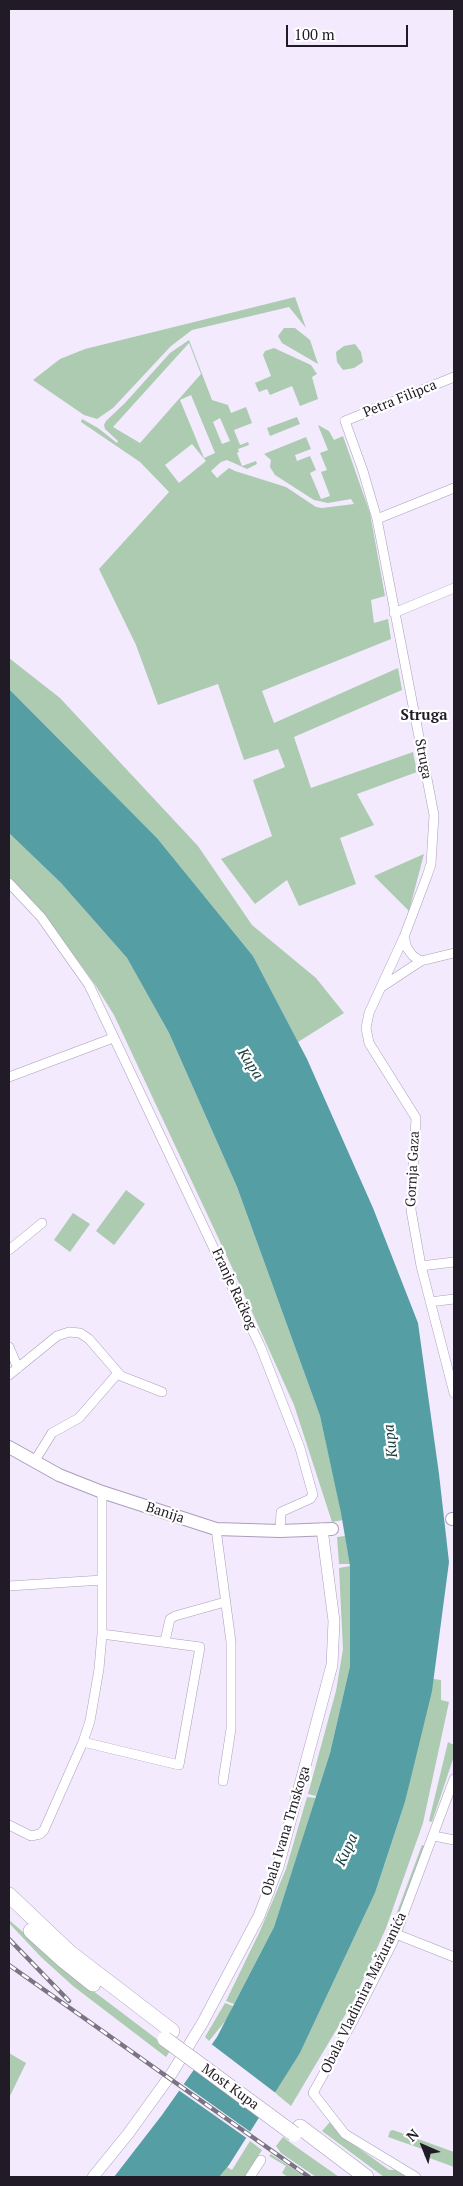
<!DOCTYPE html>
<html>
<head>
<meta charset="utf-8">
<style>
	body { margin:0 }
	#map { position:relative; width:463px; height:2186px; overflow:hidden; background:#f3eafe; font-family:"PT Serif",serif }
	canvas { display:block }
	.frame { position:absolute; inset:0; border:10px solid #201b26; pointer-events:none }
	.north { position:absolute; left:398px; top:2121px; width:50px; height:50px; -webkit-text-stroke:4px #fff; paint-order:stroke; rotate:316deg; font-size:14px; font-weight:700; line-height:20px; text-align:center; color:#201b26 }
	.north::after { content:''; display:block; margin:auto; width:18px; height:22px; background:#201b26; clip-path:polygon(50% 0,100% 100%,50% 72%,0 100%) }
	.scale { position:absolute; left:286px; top:25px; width:122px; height:22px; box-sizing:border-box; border:2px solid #201b26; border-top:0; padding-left:6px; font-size:15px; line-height:18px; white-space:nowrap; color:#201b26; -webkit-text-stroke:4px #fff; paint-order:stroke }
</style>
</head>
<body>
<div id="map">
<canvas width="463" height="2186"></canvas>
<div class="frame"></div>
<div class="north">N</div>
<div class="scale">100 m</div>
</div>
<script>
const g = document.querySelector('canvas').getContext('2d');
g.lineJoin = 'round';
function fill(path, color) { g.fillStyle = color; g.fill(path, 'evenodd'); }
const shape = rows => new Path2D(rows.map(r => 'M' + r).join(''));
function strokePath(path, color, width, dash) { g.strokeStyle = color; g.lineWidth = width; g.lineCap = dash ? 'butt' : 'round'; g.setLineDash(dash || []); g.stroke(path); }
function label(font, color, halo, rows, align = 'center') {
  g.font = font + ' "PT Serif",serif'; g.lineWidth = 4.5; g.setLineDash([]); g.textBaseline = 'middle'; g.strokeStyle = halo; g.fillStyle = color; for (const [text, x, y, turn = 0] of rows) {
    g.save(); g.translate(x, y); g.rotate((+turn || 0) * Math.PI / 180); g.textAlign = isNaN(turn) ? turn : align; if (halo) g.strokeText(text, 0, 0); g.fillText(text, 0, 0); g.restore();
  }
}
fill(shape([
	[295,297,306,328,289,307,192,330,171,346,113,408,97,419,84,415,33,380,60,359,85,349],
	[284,328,295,328,310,340,318,364,282,343,278,336],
	[189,340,212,400,228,405,231,413,246,407,252,423,234,430,240,445,248,442,249,445,238,449,239,452,237,453,242,466,256,461,257,464,247,469,227,460,221,462,211,471,217,478,229,468,235,471,286,487,316,507,322,508,354,504,351,499,328,503,314,500,275,475,270,467,271,460,264,454,306,437,311,449,295,455,297,461,310,456,316,470,310,473,321,499,330,496,321,472,327,470,320,453,328,450,318,425,329,431,334,440,343,436,370,513,385,596,371,600,374,623,388,619,391,639,262,691,274,723,398,668,402,690,294,737,311,788,413,752,417,772,357,794,374,825,340,838,356,884,299,906,287,880,255,904,221,859,272,836,253,780,285,767,278,749,244,760,218,684,158,705,136,645,99,569,169,492,140,462,81,422,82,419,98,428,117,443,118,441,105,429,104,425,106,421,125,403,170,353],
	[189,343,201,374,140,443,113,427],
	[191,395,215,453,204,458,180,400],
	[220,418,230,441,222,444,213,422],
	[192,444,206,461,179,483,165,465],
	[355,344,361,352,363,362,354,368,343,370,337,362,336,352,344,346],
	[274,348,311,365,317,374,312,377,318,399,300,406,292,386,270,395,267,389,259,392,255,383,271,376,263,355,265,351],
	[297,417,300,424,270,436,267,428],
	[9,658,60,698,198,846,252,925,316,978,344,1013,298,1042,253,956,157,838,9,689],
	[9,833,61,883,127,958,169,1033,237,1187,320,1416,343,1520,332,1522,294,1405,230,1263,114,1015,94,983,44,914,9,878],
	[424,854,409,911,374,876],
	[126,1190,145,1204,114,1245,96,1231],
	[73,1213,90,1224,70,1252,54,1240],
	[345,1536,350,1564,339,1564,337,1537],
	[350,1566,350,1666,330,1753,316,1796,308,1794,336,1691,343,1649,339,1568],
	[433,1679,441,1680,441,1700,449,1702,423,1823,386,1928,354,2000,291,2106,274,2092,300,2053,375,1893,405,1802],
	[448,1742,454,1745,454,1756,432,1822,429,1821],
	[307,1797,316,1798,274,1927,234,2004,226,2001,260,1931,286,1869],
	[422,1845,425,1846,400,1916,396,1915],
	[9,1920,80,1981,162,2043,170,2051,166,2057,73,1986,41,1957,9,1923],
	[225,2003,233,2006,227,2019,209,2041,205,2037],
	[9,2053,26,2063,9,2098],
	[330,2122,342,2136,389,2170,397,2170,410,2177,384,2177,322,2131],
	[393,2130,454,2152,454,2167,424,2156,425,2150,388,2137,390,2131],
	[283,2137,295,2146,339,2177,316,2177,281,2153,276,2146],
	[250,2141,262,2150,245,2177,219,2177,227,2167,232,2170],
	[271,2154,305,2177,288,2177,282,2173,286,2166,269,2156]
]), '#accbb1');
fill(shape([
	[9,689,157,838,253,956,307,1059,373,1208,418,1323,439,1474,449,1562,432,1691,405,1802,375,1893,300,2053,229,2165,219,2177,114,2177,162,2115,217,2037,274,1927,330,1753,350,1666,350,1566,341,1513,320,1416,237,1187,169,1033,127,958,61,883,9,833]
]), '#559ea4');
fill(shape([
	[210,2043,277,2094,261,2119,193,2067],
	[182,2083,252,2133,248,2139,177,2089]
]), '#f3eafe');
const minor = shape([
	[454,377,345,421,363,471,377,519,434,815,431,864,427,876,404,937,369,1013,366,1028,369,1043,416,1118,411,1210,421,1266,454,1393],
	[377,519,454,488],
	[394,613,454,588],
	[9,883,41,917,89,985,261,1348,300,1448,313,1495,310,1499,281,1512,280,1531],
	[404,937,407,948,413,956,421,961],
	[383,986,421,961,454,953],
	[9,1077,113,1038],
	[9,1250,42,1223],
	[421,1266,454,1262],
	[430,1302,454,1299],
	[9,1347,18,1368],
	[9,1375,57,1336,69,1332,80,1333,89,1339,121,1376,162,1392],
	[34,1462,52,1433,79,1418,118,1373],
	[216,1529,231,1642,231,1729,223,1781],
	[9,1586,102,1580],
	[102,1634,200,1647,179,1765,83,1742,90,1721,99,1669,102,1634,102,1492],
	[165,1641,170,1619,175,1616,225,1602],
	[9,1825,31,1836,40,1834,44,1830,83,1742],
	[434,1836,454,1840],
	[396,1934,454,1957],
	[250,2177,261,2160],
	[416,2177,345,2134,313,2093,354,2019,393,1942,454,1779]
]);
const tertiary = shape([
	[93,2177,128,2134,172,2073,203,2022,259,1916,278,1867,332,1665,334,1621,322,1529]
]);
const secondary = shape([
	[9,1447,59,1475,102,1492,216,1529,280,1531,332,1529],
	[452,1519,454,1519]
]);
const trunk = shape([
	[9,1895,69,1952,172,2031],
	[31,1931,63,1960,93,1984],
	[300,2127,366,2177]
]);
strokePath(minor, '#ac9ebc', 10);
strokePath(tertiary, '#ac9ebc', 12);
strokePath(secondary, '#ac9ebc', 14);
strokePath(trunk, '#ac9ebc', 16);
strokePath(minor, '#fff', 9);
strokePath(tertiary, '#fff', 11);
strokePath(secondary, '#fff', 12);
strokePath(trunk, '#fff', 15);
const rail = shape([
	[9,1939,69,2001],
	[9,1965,309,2177]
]);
strokePath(rail, '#7a7483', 4.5);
strokePath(rail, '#fff', 2.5, [8]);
const trunkBridge = shape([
	[165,2039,294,2134]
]);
strokePath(trunkBridge, '#ac9ebc', 16, []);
strokePath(trunkBridge, '#fff', 15);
label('14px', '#201b26', '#fff', [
	["Petra Filipca",400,399,-22],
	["Struga",423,759,79],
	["Gornja Gaza",413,1169,-87],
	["Franje Račkog",234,1289,65],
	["Banija",165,1513,18],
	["Obala Ivana Trnskoga",286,1831,-73],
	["Obala Vladimira Mažuranića",364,1993,-64],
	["Most Kupa",230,2087,36]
]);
label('bold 15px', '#201b26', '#fff', [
	["Struga",424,716]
]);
label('italic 15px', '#1c4042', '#fff', [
	["Kupa",250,1064,57],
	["Kupa",391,1441,-97],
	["Kupa",347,1850,-66]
]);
</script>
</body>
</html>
